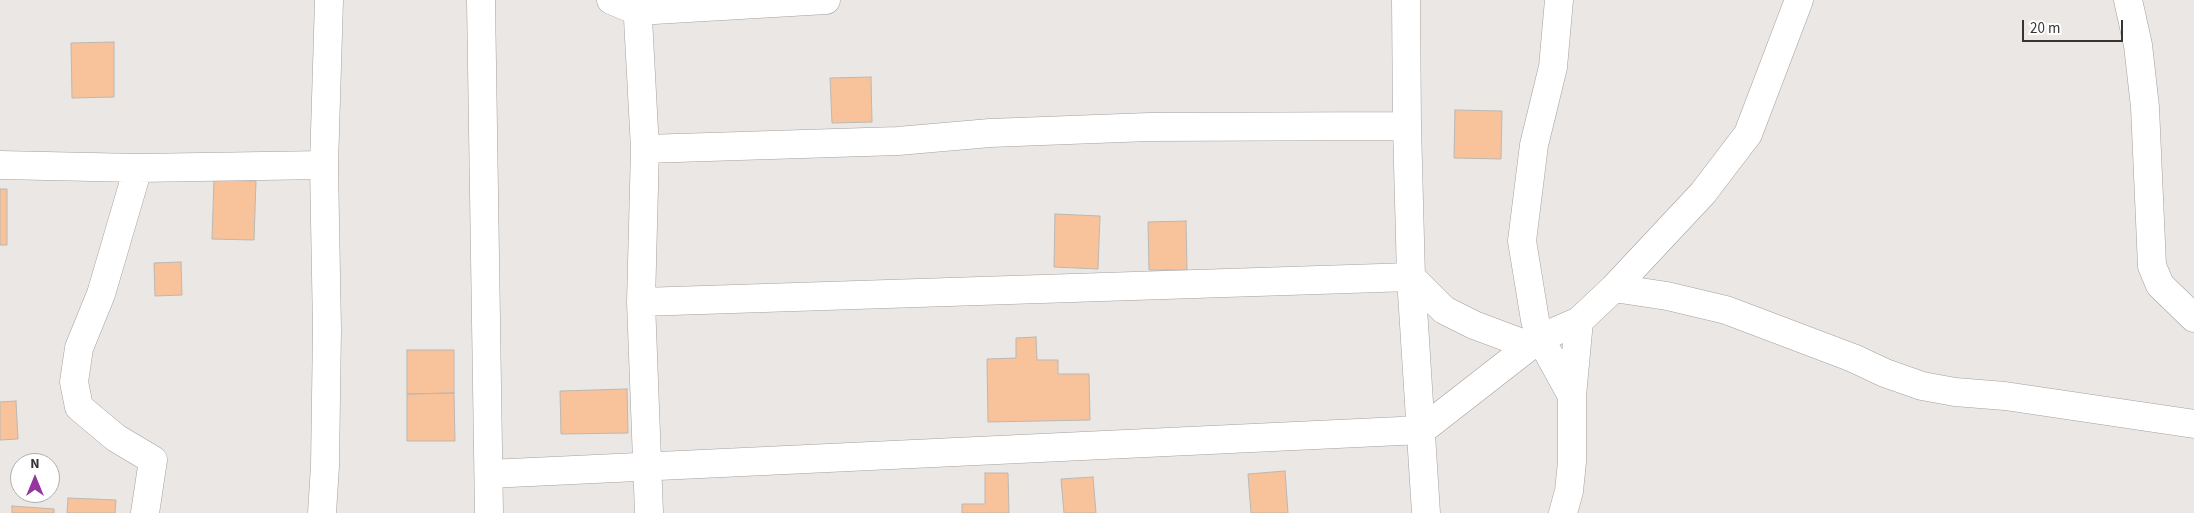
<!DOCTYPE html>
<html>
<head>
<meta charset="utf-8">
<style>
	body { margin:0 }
	#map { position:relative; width:2194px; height:513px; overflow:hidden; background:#ebe7e4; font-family:"Source Sans 3",sans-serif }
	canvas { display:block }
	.north { position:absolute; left:10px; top:453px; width:50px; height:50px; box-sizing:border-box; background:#fff; border:1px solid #afaeae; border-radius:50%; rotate:0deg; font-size:14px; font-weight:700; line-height:20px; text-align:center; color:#373534 }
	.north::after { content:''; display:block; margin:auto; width:18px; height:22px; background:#95369f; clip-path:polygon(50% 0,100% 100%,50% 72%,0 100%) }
	.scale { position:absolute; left:2022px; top:20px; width:101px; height:22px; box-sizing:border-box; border:2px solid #373534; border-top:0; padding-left:6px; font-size:15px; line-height:18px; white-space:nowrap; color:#373534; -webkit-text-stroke:4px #fff; paint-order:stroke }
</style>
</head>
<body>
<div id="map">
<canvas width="2194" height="513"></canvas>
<div class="north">N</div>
<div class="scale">20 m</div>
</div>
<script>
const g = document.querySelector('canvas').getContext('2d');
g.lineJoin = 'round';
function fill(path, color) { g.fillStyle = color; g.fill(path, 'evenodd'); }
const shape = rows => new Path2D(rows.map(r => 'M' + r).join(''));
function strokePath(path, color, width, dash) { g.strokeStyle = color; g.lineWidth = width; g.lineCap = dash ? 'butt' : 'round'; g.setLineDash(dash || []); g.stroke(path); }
const building = shape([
	[114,42,114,97,72,98,71,43,114,42],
	[871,77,872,122,832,123,830,78,871,77],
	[1455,110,1502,111,1501,159,1454,158,1455,110],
	[214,180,256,181,254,240,212,239,214,180],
	[0,189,7,189,7,245,0,245,0,189],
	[1055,214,1100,216,1098,269,1054,267,1055,214],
	[1186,221,1187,270,1149,270,1148,222,1186,221],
	[181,262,182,295,155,296,154,263,181,262],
	[1036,337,1037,360,1058,360,1058,374,1089,374,1090,420,988,422,987,359,1016,358,1016,338,1036,337],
	[407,350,454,350,454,393,407,394,407,350],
	[627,389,628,433,561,434,560,391,627,389],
	[454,393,455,441,407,441,407,394,454,393],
	[16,401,18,439,0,440,0,402,16,401],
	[1285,471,1288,513,1251,513,1248,474,1285,471],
	[985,473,1008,473,1009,513,962,513,962,504,985,504,985,473],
	[1093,477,1096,513,1064,513,1061,479,1093,477],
	[68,498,116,500,115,513,67,513,68,498],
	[12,506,54,509,54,513,12,513,12,506]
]);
fill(building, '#f8c39b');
strokePath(building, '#bbb7b3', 1);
const minor = shape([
	[481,0,489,513],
	[611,0,637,11,826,0],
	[637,0,645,149,641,302,649,513],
	[1406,0,1407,126,1411,277,1426,513],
	[1559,0,1553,67,1534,145,1522,241,1535,320,1540,338,1572,396],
	[2128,0,2138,45,2145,107,2152,266,2160,285,2194,318],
	[645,149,898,141,990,133,1149,127,1407,126],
	[0,165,138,168,324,165],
	[138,168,101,294,79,348,74,382,79,407,116,438,153,460,145,513],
	[1614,288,1667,296,1726,310,1853,358,1885,373,1922,386,1955,392,2005,396,2194,424],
	[641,302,1411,277,1444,310,1474,325,1530,346],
	[489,474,1422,430,1540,338,1579,321,1614,288,1703,193,1748,134,1799,0],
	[322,513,325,466,327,329,324,165,329,0],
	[1563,513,1569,491,1572,462,1572,396,1579,321]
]);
strokePath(minor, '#a4a09d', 29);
strokePath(minor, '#fff', 28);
</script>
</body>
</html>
